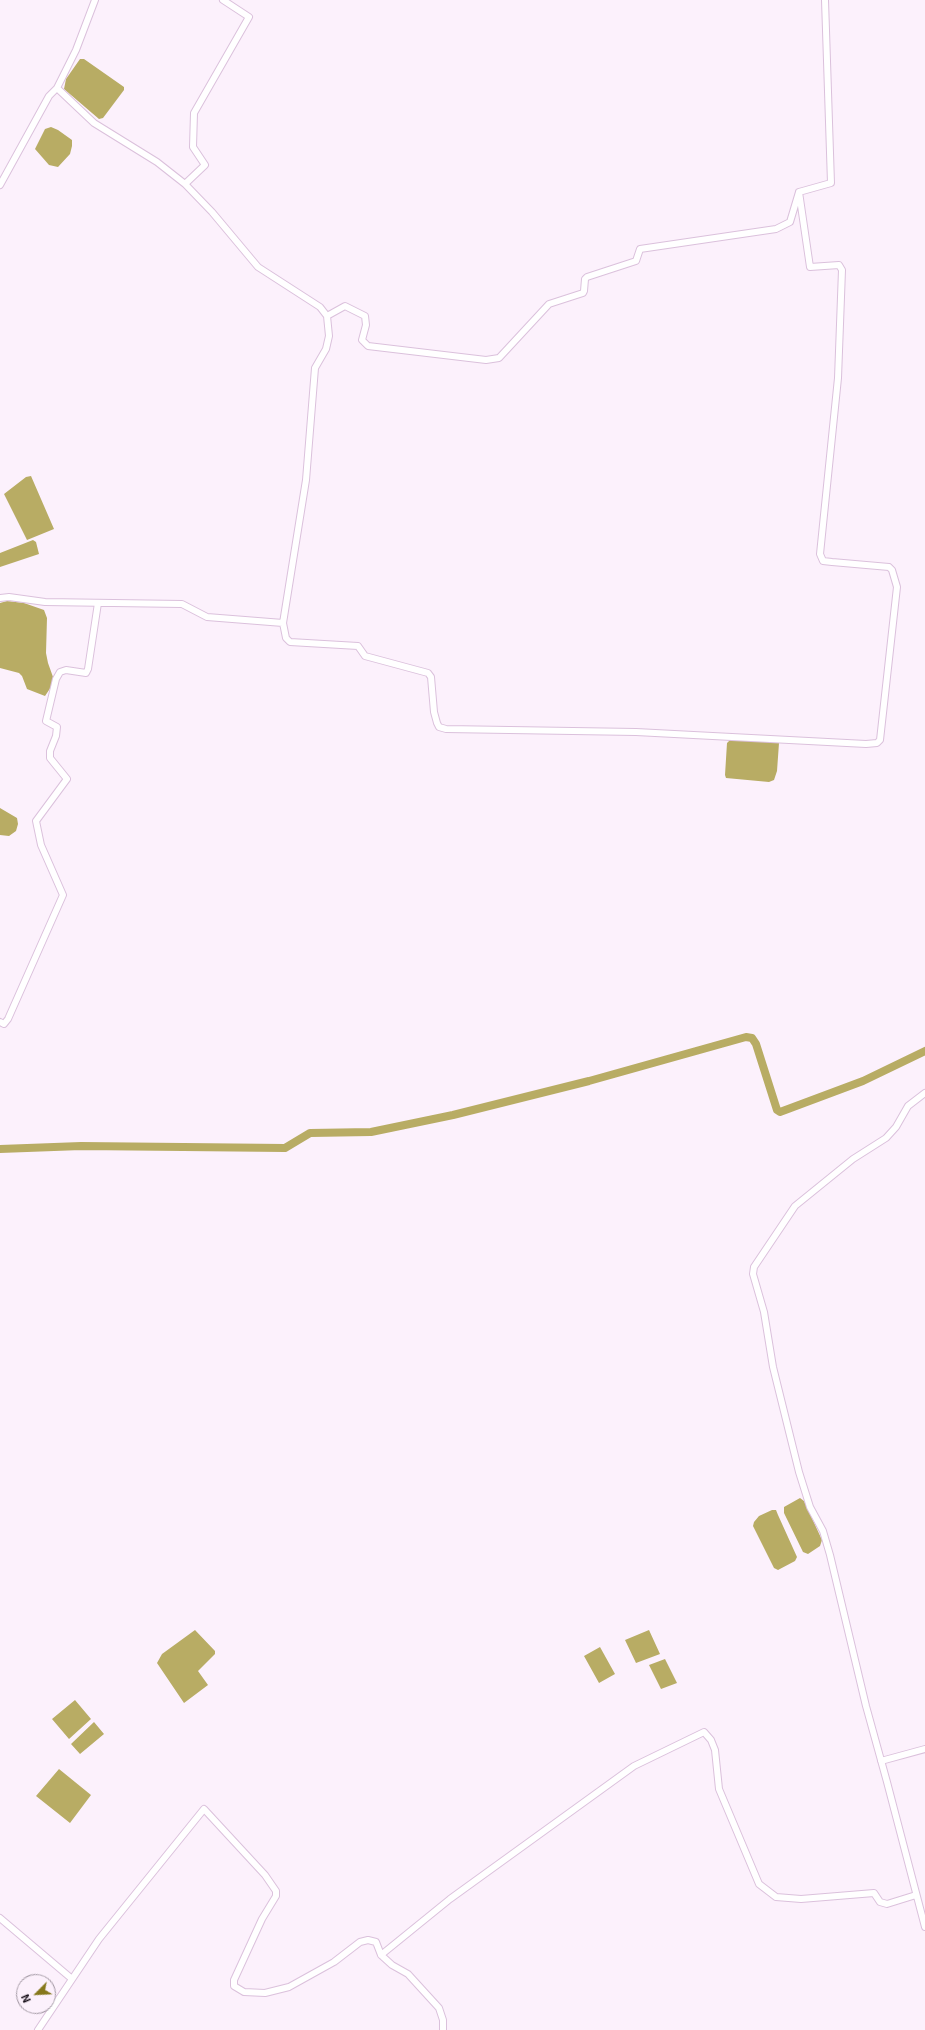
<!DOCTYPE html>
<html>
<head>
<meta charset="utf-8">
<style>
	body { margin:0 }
	#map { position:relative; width:925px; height:2030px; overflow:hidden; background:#fcf1fc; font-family:"Exo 2",sans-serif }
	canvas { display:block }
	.north { position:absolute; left:16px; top:1974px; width:40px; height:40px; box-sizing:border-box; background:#fcf1fc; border:1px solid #a298a3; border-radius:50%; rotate:246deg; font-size:11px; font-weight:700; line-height:16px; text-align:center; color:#1c131d }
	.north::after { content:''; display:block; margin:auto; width:14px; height:18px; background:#86781c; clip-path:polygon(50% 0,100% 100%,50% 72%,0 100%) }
</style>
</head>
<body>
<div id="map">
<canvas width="925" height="2030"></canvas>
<div class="north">N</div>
</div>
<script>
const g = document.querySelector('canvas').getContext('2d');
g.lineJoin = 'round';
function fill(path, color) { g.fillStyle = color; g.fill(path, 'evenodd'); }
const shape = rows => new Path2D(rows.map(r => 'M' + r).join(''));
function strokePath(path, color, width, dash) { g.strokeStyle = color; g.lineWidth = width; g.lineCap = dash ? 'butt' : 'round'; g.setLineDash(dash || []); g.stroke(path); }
fill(shape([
	[80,59,84,59,124,87,124,90,103,118,99,119,64,89,66,79],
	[51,127,58,130,72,140,72,146,70,154,58,167,49,165,35,149,45,129],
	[31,476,54,529,27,540,4,494,26,477],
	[33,540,36,542,39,554,0,567,0,553],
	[7,601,24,603,44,610,47,618,46,653,48,663,53,677,53,684,45,696,27,689,22,676,19,673,0,668,0,603],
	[730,740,774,741,779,743,777,771,774,780,769,782,726,778,725,775,727,743],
	[0,808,17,818,18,824,16,831,9,836,0,835],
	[800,1498,804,1501,822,1540,820,1546,808,1554,803,1552,784,1513,784,1507],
	[772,1510,776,1510,778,1515,797,1557,795,1561,778,1570,774,1568,753,1526,754,1522,759,1516],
	[195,1630,215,1651,215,1654,198,1671,208,1685,184,1703,157,1663,162,1654],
	[649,1630,660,1654,636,1663,625,1640],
	[600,1647,615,1674,599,1683,584,1656],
	[665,1659,677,1683,661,1689,649,1665],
	[75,1700,91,1719,69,1739,52,1719],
	[94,1722,104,1734,80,1754,71,1744],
	[59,1769,91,1795,70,1823,36,1796]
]), '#b8ac64');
strokePath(shape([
	[0,1149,81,1146,285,1148,310,1133,371,1132,453,1115,589,1081,746,1037,752,1038,756,1044,777,1110,780,1112,863,1081,925,1051]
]), '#b8ac64', 8);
const street = shape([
	[57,88,76,50,95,0],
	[185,184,205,165,193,147,194,113,249,17,223,0],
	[0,185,49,96,57,88,94,123,157,162,185,184,212,212,258,267,320,307,327,316,329,336,326,349,315,368,306,480,283,623,286,638,290,642,358,646,365,656,428,673,431,677,434,712,437,723,439,727,446,729,636,732,866,744,877,743,880,740,897,587,892,570,889,567,832,562,823,561,820,554,838,378,842,270,839,265,810,267,799,192],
	[327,316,345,306,365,316,366,325,362,340,368,346,486,360,499,358,549,304,583,293,584,291,585,279,587,277,636,261,640,249,776,229,790,222,799,192,831,183,825,0],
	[0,598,9,597,45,602,182,604,207,617,283,623],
	[0,1022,4,1024,8,1019,63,895,41,845,36,821,67,779,50,758,50,751,56,736,57,727,46,721,56,679,60,672,66,670,86,673,88,669,98,603],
	[925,1093,908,1106,896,1127,886,1138,853,1159,795,1206,754,1267,753,1274,764,1312,773,1367,799,1472,810,1507,823,1531,830,1555,866,1706,887,1782,925,1927],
	[881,1761,925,1749],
	[0,1918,72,1979],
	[381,1955,450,1899,634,1766,704,1732,711,1740,715,1750,719,1789,759,1884,776,1897,801,1899,874,1893,880,1902,887,1904,916,1895],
	[38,2030,99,1939,204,1809,265,1875,276,1891,276,1896,262,1919,234,1980,234,1986,244,1992,265,1993,289,1987,334,1962,360,1942,368,1940,376,1942,381,1955,392,1965,408,1974,439,2008,443,2020,443,2030]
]);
strokePath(street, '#dbc1dc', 8);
strokePath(street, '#fff', 6);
</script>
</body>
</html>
